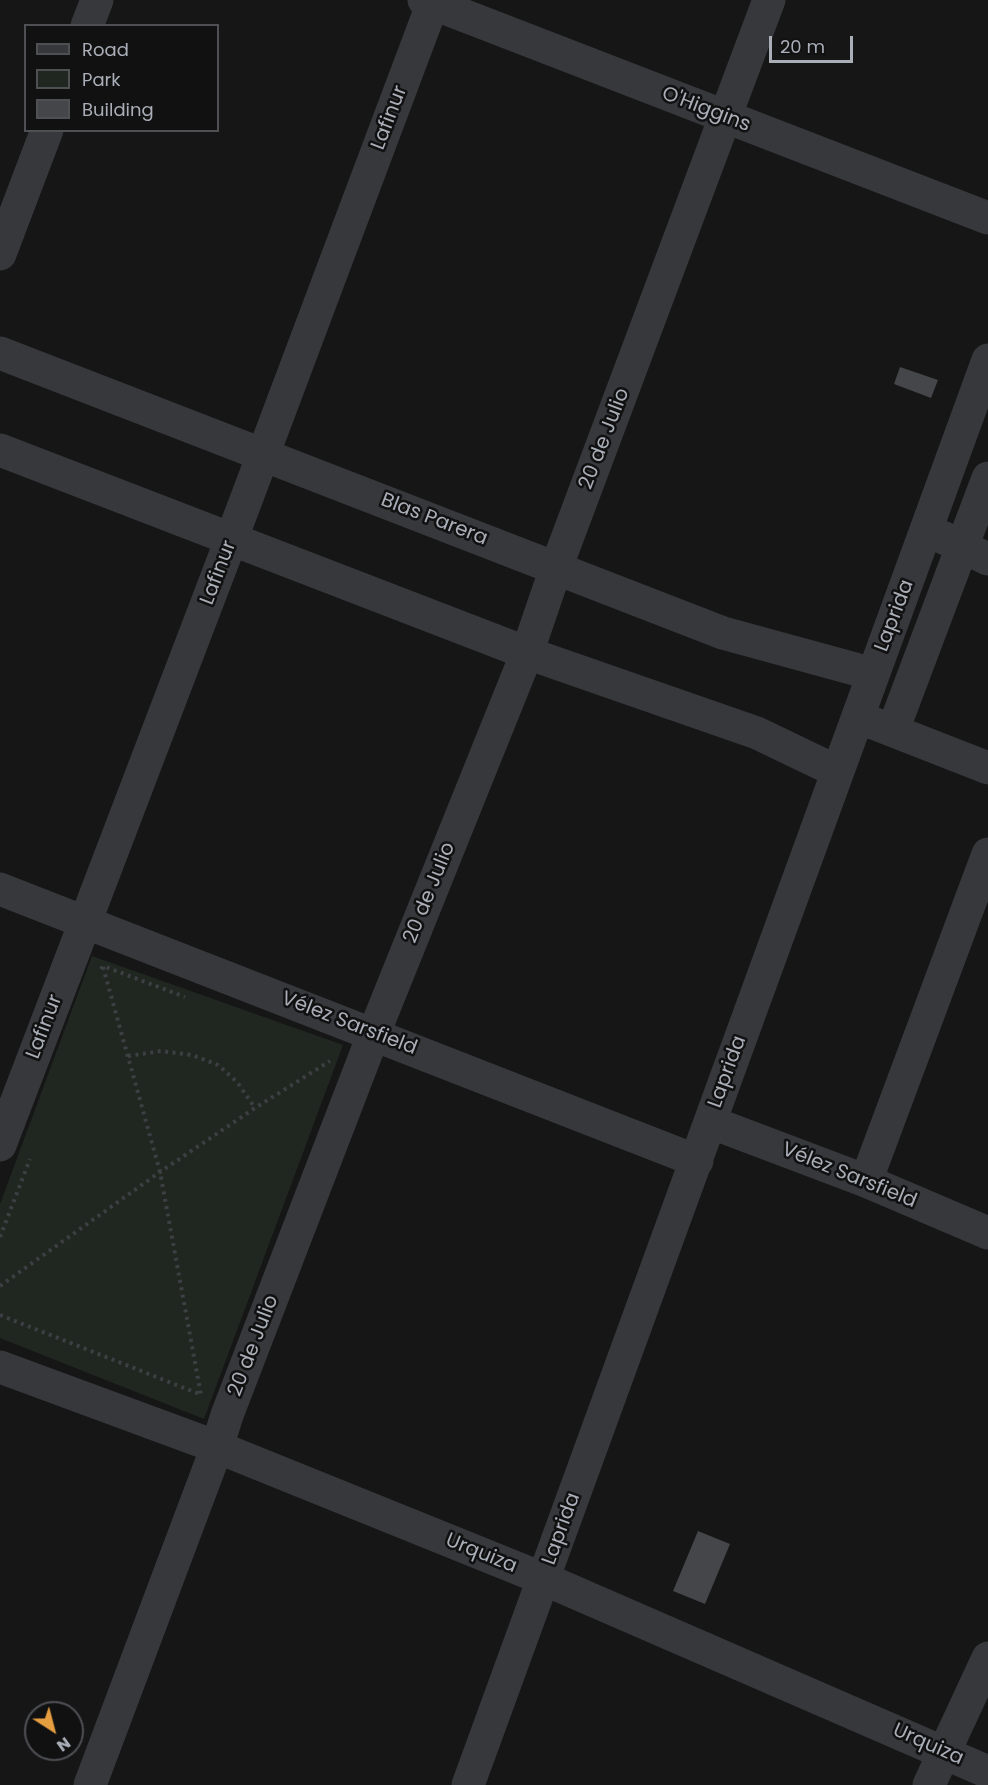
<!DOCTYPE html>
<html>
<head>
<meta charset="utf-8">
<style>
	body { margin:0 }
	#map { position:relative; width:988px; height:1785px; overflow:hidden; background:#161617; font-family:Poppins,sans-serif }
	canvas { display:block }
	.legend { position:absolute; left:24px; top:24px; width:195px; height:108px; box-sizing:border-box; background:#111112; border:2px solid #4e5054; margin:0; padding:8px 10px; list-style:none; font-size:18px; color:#a9aeb7 }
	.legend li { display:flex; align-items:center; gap:12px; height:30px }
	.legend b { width:30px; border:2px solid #4e5054 }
	.north { position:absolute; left:24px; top:1701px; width:60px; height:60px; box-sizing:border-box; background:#111112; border:2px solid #4e5054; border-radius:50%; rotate:144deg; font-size:16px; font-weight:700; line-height:24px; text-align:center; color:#a9aeb7 }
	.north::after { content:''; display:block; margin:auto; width:21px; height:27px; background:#e69f40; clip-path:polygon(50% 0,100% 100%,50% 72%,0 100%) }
	.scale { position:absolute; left:769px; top:36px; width:84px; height:27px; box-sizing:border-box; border:3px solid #a9aeb7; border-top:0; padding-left:8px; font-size:18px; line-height:21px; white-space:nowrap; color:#a9aeb7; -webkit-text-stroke:4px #111112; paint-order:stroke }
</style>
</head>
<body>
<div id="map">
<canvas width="988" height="1785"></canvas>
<ul class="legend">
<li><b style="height:8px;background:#37383c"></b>Road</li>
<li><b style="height:16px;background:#202720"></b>Park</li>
<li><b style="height:16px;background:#45464a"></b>Building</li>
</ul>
<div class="north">N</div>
<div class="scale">20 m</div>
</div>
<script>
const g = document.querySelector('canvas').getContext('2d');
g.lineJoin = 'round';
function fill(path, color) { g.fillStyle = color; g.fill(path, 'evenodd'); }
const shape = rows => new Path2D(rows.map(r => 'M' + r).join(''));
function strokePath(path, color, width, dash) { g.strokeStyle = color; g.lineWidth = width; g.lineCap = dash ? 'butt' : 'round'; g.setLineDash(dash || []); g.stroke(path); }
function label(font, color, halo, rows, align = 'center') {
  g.font = font + ' Poppins,sans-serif'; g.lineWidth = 5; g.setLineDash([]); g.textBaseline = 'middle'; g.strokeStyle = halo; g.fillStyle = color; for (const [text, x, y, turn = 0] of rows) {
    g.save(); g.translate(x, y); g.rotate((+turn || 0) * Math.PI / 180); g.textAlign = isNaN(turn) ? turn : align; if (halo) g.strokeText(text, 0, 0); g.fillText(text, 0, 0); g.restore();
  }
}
fill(shape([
	[92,956,343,1045,204,1419,0,1338,0,1204]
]), '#202720');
fill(shape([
	[900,367,938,380,931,398,894,384],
	[698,1531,730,1544,705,1604,673,1591]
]), '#45464a');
strokePath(shape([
	[103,967,160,1172,201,1395],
	[101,969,103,966,185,997],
	[128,1056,161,1051,192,1055,218,1065,237,1082,255,1108],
	[0,1237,30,1159],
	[0,1286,160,1172,255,1108,330,1061],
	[0,1315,202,1395]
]), '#3d3f43', 4, [3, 4.5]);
strokePath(shape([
	[424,0,988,218],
	[87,26,97,0],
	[0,254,47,130],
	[0,353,723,633,873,674],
	[0,450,527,653,757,733,836,771],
	[942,537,988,559],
	[873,723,988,768],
	[893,730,988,478],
	[0,889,697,1161],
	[710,1122,866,1181,988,1233],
	[0,1145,231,540,434,0],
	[866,1181,988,854],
	[0,1367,217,1447,544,1579,988,1772],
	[90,1785,217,1447,227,1415,374,1033,527,653,556,568,769,0],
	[468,1785,988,360],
	[929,1785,988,1658]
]), '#37383c', 33);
label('20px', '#a9aeb7', '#111112', [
	["O'Higgins",706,110,21],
	["Lafinur",390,118,-69],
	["20 de Julio",605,439,-69],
	["Blas Parera",434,520,21],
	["Lafinur",219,573,-69],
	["Laprida",895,616,-69],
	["20 de Julio",430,893,-68],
	["Vélez Sarsfield",349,1024,21],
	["Lafinur",45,1027,-69],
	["Laprida",728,1072,-70],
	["Vélez Sarsfield",849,1176,22],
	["20 de Julio",254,1346,-69],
	["Laprida",562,1529,-70],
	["Urquiza",481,1554,22],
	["Urquiza",928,1745,24]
]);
</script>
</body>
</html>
